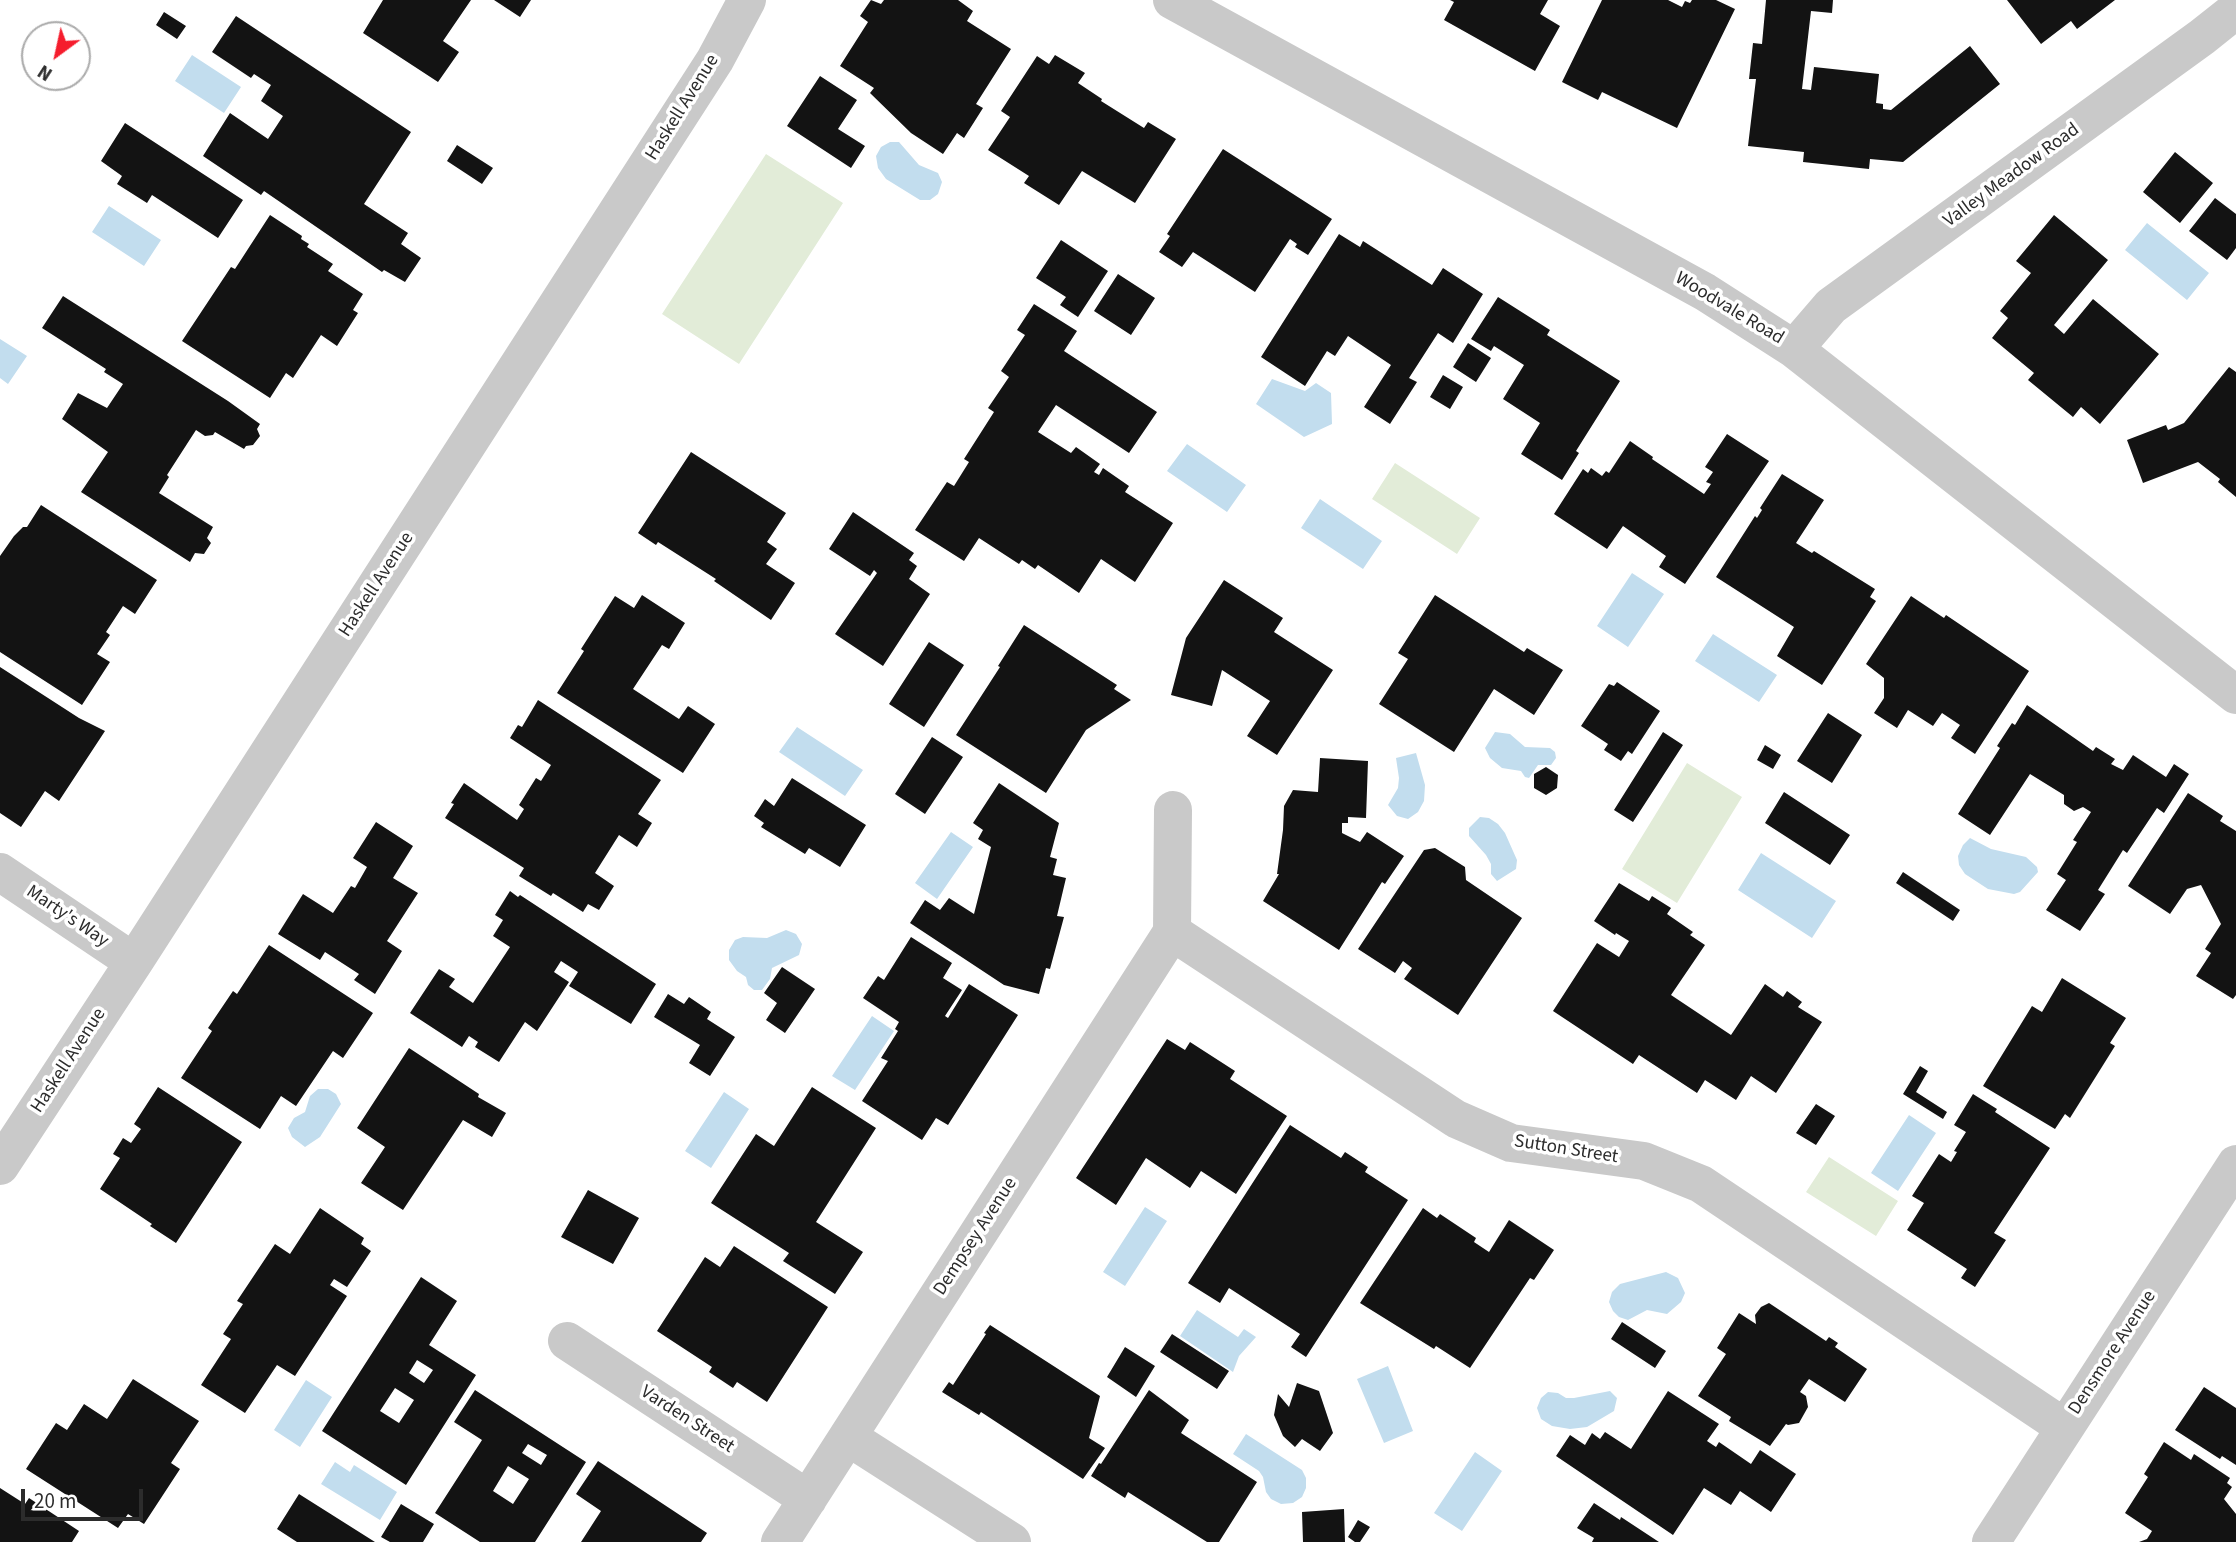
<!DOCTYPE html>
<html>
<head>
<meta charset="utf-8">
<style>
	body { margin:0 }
	#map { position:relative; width:2236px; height:1542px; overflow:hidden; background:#fff; font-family:"Source Sans 3",sans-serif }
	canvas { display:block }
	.north { position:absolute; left:21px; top:21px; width:70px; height:70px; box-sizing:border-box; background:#fff; border:2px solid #ababab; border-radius:50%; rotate:213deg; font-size:19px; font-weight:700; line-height:28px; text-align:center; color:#2c2c2c }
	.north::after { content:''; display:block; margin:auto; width:24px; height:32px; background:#f51d2d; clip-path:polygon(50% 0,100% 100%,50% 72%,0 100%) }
	.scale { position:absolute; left:21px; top:1489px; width:122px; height:32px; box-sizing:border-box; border:4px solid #2c2c2c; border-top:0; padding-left:9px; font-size:21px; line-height:24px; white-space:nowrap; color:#2c2c2c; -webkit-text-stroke:5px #fff; paint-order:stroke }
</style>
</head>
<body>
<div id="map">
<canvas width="2236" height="1542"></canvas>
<div class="north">N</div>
<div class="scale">20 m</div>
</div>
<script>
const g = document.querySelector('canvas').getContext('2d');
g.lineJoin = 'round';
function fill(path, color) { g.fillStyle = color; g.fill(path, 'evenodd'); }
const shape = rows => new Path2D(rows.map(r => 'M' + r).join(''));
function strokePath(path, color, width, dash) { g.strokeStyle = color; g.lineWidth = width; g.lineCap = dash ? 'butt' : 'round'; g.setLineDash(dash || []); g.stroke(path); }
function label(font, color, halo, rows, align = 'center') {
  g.font = font + ' "Source Sans 3",sans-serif'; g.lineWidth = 7; g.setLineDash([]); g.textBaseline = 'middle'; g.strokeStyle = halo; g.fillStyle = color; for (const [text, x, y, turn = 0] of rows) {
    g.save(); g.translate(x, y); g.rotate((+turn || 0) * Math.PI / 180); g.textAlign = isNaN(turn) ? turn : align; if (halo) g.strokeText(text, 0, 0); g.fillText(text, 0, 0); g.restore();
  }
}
fill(shape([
	[766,154,843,203,739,364,662,314],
	[1395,463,1480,518,1457,554,1372,499],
	[1687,763,1742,797,1677,903,1622,869],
	[1829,1157,1898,1201,1876,1236,1806,1192]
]), '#e2ecd8');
fill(shape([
	[192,55,241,87,224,113,175,81],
	[890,142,899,142,919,165,938,173,942,182,938,194,930,200,920,200,886,179,878,168,876,156,881,147],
	[109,206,161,240,144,266,92,232],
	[2147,223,2209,273,2187,300,2125,250],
	[0,339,27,356,8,384,0,378],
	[1272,379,1305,391,1316,383,1331,393,1332,424,1304,437,1256,404],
	[1187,444,1246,485,1227,512,1167,471],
	[1320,499,1382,541,1363,569,1301,528],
	[1632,573,1664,594,1628,647,1597,626],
	[1713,634,1777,675,1759,702,1695,661],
	[797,727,863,770,845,796,779,752],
	[1495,732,1510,734,1525,747,1550,748,1555,752,1556,758,1551,765,1538,765,1529,778,1525,777,1521,771,1502,768,1490,758,1485,748],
	[1416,753,1425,785,1424,801,1418,812,1408,819,1397,816,1388,805,1398,788,1399,778,1396,758],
	[1480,817,1489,818,1498,824,1505,833,1517,860,1516,869,1497,881,1491,874,1491,864,1486,855,1469,836,1469,828],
	[951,832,973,847,937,899,915,883],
	[1970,838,1991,849,2026,857,2037,867,2038,872,2020,892,2014,894,1988,889,1965,874,1959,865,1958,856,1963,845],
	[1761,853,1836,901,1812,938,1738,890],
	[786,930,796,934,802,944,799,955,772,968,770,979,762,990,754,990,748,985,746,977,737,971,729,960,729,950,735,940,743,937,767,938],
	[872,1016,894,1031,855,1090,832,1076],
	[318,1089,328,1089,336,1094,341,1104,320,1137,305,1147,292,1137,288,1128,294,1118,305,1112,310,1096],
	[724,1092,749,1109,711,1168,685,1151],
	[1909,1115,1936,1133,1898,1191,1871,1173],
	[1145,1207,1167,1221,1125,1286,1103,1272],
	[1666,1272,1678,1278,1685,1293,1681,1302,1667,1314,1647,1310,1628,1320,1619,1317,1613,1311,1609,1302,1612,1292,1620,1284],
	[1197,1310,1238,1337,1244,1329,1256,1337,1239,1356,1233,1372,1180,1336],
	[1388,1366,1413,1431,1384,1443,1357,1379],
	[306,1380,332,1397,300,1447,274,1430],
	[1610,1391,1617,1398,1614,1411,1587,1427,1570,1429,1552,1426,1541,1419,1537,1408,1541,1398,1548,1392,1558,1393,1566,1398,1574,1398],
	[1246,1434,1302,1470,1306,1478,1306,1488,1302,1497,1293,1503,1281,1504,1271,1499,1266,1492,1263,1477,1259,1471,1233,1454],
	[1475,1452,1502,1471,1462,1531,1434,1513],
	[335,1462,350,1472,354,1465,397,1492,380,1520,321,1484]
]), '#c2ddee');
fill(shape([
	[383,0,471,0,443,41,459,52,438,82,363,33],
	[494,0,531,0,520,17],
	[871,0,881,4,884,0,958,0,973,11,967,21,1011,49,976,104,983,108,964,138,957,133,943,154,911,133,870,93,874,88,840,66,868,22,860,16],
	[1450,0,1548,0,1540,14,1560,26,1535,71,1444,20,1454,2],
	[1602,0,1668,0,1682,7,1685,1,1690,3,1692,0,1716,0,1735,9,1677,128,1602,92,1598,100,1562,82],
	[1766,0,1833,0,1832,13,1811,11,1802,89,1811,90,1814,67,1879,74,1876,103,1883,104,1883,109,1891,110,1970,46,2000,84,1903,162,1870,159,1869,169,1803,162,1804,152,1748,146,1756,79,1749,79,1753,43,1762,44],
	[2007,0,2115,0,2077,29,2071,21,2041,44],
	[164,12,186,26,177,39,156,25],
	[236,16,411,132,364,204,408,233,401,244,421,258,405,282,384,270,382,272,264,191,261,195,203,156,230,113,268,139,283,116,261,101,271,85,254,74,251,78,212,52],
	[1055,55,1085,73,1078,83,1102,99,1101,101,1144,128,1148,122,1176,139,1135,203,1082,171,1059,205,1024,183,1029,176,988,150,1010,117,1001,111,1037,56,1049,64],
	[820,76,857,100,838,129,865,146,851,168,787,126],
	[125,123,243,200,218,238,152,195,147,203,117,184,122,176,101,161],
	[457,145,493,168,482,184,447,161],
	[1223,149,1332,219,1308,255,1295,247,1297,244,1290,239,1255,292,1193,252,1182,267,1159,252,1170,236,1167,234],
	[2175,152,2213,183,2180,223,2143,192],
	[2215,198,2236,214,2236,248,2227,260,2189,231],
	[270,215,302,236,301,239,309,244,307,247,333,264,328,271,363,294,353,310,358,313,337,346,321,335,293,378,286,373,270,398,182,341,231,267,235,269],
	[2054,215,2108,260,2054,325,2064,334,2093,299,2159,354,2100,424,2081,407,2073,417,2028,380,2034,373,1992,338,2008,318,2000,311,2031,273,2016,261],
	[1339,234,1360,247,1363,241,1432,285,1443,268,1483,294,1453,343,1438,333,1409,378,1417,382,1390,424,1364,407,1391,365,1348,336,1335,356,1327,351,1305,386,1261,357],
	[1061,240,1108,271,1078,317,1060,305,1066,297,1036,278],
	[1118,274,1155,298,1131,335,1094,311],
	[63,296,228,401,260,424,257,429,260,436,253,445,246,446,244,449,215,432,213,435,205,436,196,430,167,475,169,477,159,493,213,527,207,538,211,543,204,554,195,553,190,562,81,492,108,452,62,419,78,393,107,408,123,384,104,372,106,369,42,328],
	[1498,297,1550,330,1547,335,1620,381,1576,451,1579,453,1562,480,1521,454,1540,423,1503,399,1524,365,1494,346,1491,351,1471,339],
	[1034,304,1077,331,1064,351,1157,412,1129,453,1056,405,1038,432,1071,453,1076,447,1100,464,1094,472,1099,475,1103,468,1129,486,1125,492,1173,523,1135,582,1101,559,1079,593,1038,565,1035,569,1022,560,1019,564,979,538,964,561,915,530,947,482,954,486,969,462,964,459,994,412,988,408,1009,377,1001,371,1025,335,1017,330],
	[1468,343,1491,358,1476,382,1453,367],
	[2229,367,2236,372,2236,497,2218,482,2220,479,2198,462,2143,483,2127,440,2166,425,2168,430,2184,423],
	[1443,375,1463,387,1450,409,1430,397],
	[1727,434,1769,461,1685,584,1659,567,1666,556,1623,526,1607,549,1554,514,1583,469,1588,473,1591,468,1602,476,1606,471,1609,473,1630,441,1653,457,1652,459,1704,494,1711,484,1706,482,1713,472,1705,467],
	[691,452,786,513,767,542,777,549,766,564,795,583,771,620,714,581,716,579,658,542,656,545,638,533],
	[1782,474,1824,500,1796,543,1812,553,1814,551,1875,589,1870,597,1876,601,1822,685,1777,656,1794,627,1716,577,1755,516,1757,518,1762,510,1760,508],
	[41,505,157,580,135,614,123,606,106,632,110,635,97,654,110,662,82,705,0,652,0,556,14,536,23,527,27,527],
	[853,512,914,553,909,560,917,566,909,579,930,594,883,666,835,634,877,573,874,570,870,576,829,549],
	[1224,580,1283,618,1274,632,1333,670,1277,755,1247,736,1270,701,1222,670,1212,706,1171,695,1186,638],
	[642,595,685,623,669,649,662,645,633,689,679,719,688,706,715,724,683,773,557,693,584,651,581,649,615,596,634,608],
	[1435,595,1524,652,1527,648,1563,670,1534,715,1494,689,1454,752,1379,704,1408,659,1398,653],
	[1911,596,1944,618,1946,615,2029,671,1975,754,1951,738,1960,725,1942,713,1933,726,1908,710,1897,728,1874,713,1884,698,1884,678,1866,664],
	[1024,625,1117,685,1114,689,1131,700,1086,730,1046,793,956,735,1000,667,998,666],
	[929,642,964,665,924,727,889,704],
	[0,667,79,718,105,731,59,801,45,791,21,827,0,813],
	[1617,682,1660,711,1632,754,1628,751,1621,761,1604,750,1608,744,1581,726,1609,684,1614,686],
	[538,700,661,780,638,814,652,823,637,847,619,835,595,873,614,886,599,910,588,904,583,912,553,893,551,896,519,876,524,868,445,818,454,804,451,803,464,783,517,820,524,809,519,805,536,778,541,781,551,765,510,738,518,725,522,727],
	[2027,705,2093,751,2096,747,2115,759,2111,764,2123,770,2133,755,2166,777,2174,764,2189,774,2164,813,2157,808,2127,853,2123,850,2098,890,2105,894,2080,931,2046,910,2066,880,2057,874,2077,842,2073,840,2091,812,2083,807,2074,811,2064,804,2064,795,2030,774,1990,835,1958,814,2000,748,1997,746,2012,723,2015,725],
	[1828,713,1862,735,1832,783,1797,761],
	[1663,732,1683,745,1633,822,1614,810],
	[932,737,963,757,925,814,895,794],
	[1765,745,1781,755,1773,769,1757,760],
	[1320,758,1368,761,1366,818,1348,817,1348,823,1342,823,1342,833,1360,842,1367,832,1404,856,1385,884,1382,882,1339,950,1263,901,1279,874,1277,874,1283,830,1284,806,1293,790,1318,792],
	[1546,767,1558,775,1557,788,1546,795,1534,788,1534,774],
	[792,778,866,825,840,867,809,848,805,854,761,827,764,823,754,816,765,799,774,806],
	[999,783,1059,823,1050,857,1057,859,1053,875,1066,878,1057,916,1064,917,1050,969,1046,968,1039,994,1004,985,910,923,925,900,940,910,949,898,974,914,991,847,978,839,983,830,973,823],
	[1784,792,1850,835,1830,865,1765,823],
	[2188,793,2223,816,2220,821,2236,831,2236,995,2233,999,2196,976,2211,953,2205,949,2221,924,2201,885,2187,889,2170,914,2128,886],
	[376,822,413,846,393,878,418,893,387,941,402,951,375,994,354,980,359,974,325,952,320,960,278,934,303,894,333,913,351,886,355,888,367,867,353,858],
	[1435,848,1465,867,1466,880,1522,918,1458,1015,1404,979,1412,968,1403,961,1395,973,1358,949,1424,850],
	[1903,872,1960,910,1953,921,1896,883],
	[1619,883,1649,901,1652,896,1671,908,1667,914,1693,932,1690,935,1705,945,1671,995,1731,1035,1765,984,1783,997,1787,991,1802,1002,1798,1007,1822,1022,1776,1093,1751,1076,1736,1100,1705,1080,1697,1093,1639,1055,1633,1064,1553,1011,1597,943,1619,957,1629,941,1616,933,1615,935,1594,921],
	[510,891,518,897,520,895,656,984,631,1024,569,986,578,972,561,961,554,972,569,982,537,1031,525,1022,499,1062,475,1047,478,1042,469,1036,462,1047,410,1013,439,969,455,979,449,987,473,1003,510,947,493,936,503,920,495,915],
	[911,937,952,963,943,978,962,990,945,1016,948,1018,969,984,1018,1015,948,1125,936,1118,922,1140,862,1101,888,1061,881,1058,898,1031,895,1029,899,1022,863,998,878,976,884,980],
	[269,945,373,1013,343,1058,333,1051,296,1106,281,1096,260,1129,181,1078,212,1031,208,1028,233,991,237,994],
	[782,967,815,989,785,1033,766,1020,777,1003,764,993],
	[2062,978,2126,1018,2110,1043,2115,1046,2070,1118,2065,1114,2055,1129,1983,1086,2032,1006,2042,1012],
	[668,994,684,1004,689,997,711,1012,707,1019,735,1037,710,1076,689,1063,700,1045,654,1017],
	[1167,1039,1185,1050,1190,1042,1235,1071,1230,1079,1287,1116,1236,1194,1201,1171,1190,1188,1146,1158,1116,1205,1076,1178],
	[409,1048,479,1094,478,1097,506,1113,492,1137,463,1120,403,1210,361,1183,385,1147,357,1128],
	[1920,1066,1928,1071,1916,1092,1947,1112,1943,1119,1903,1094],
	[158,1087,242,1142,176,1243,150,1226,152,1224,100,1189,120,1158,113,1154,123,1138,131,1143,141,1129,134,1124],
	[812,1087,876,1128,816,1222,863,1252,835,1294,783,1261,789,1253,711,1203,756,1134,774,1146],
	[1973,1094,1997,1109,1995,1112,2050,1148,1994,1233,2006,1240,1975,1287,1961,1278,1967,1269,1907,1230,1924,1203,1912,1196,1939,1154,1951,1162,1957,1152,1954,1151,1966,1132,1954,1125],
	[1816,1104,1835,1116,1816,1145,1796,1133],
	[1290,1125,1341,1158,1345,1152,1368,1167,1365,1172,1408,1200,1306,1357,1291,1347,1300,1334,1229,1288,1220,1303,1188,1283],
	[588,1190,639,1218,613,1264,561,1237],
	[320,1208,364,1238,361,1244,371,1251,347,1287,334,1279,330,1285,347,1296,295,1376,277,1365,245,1413,201,1385,231,1339,223,1334,243,1304,237,1301,275,1244,290,1254],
	[1423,1208,1437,1218,1440,1214,1476,1238,1474,1242,1489,1252,1509,1220,1554,1250,1534,1280,1530,1278,1470,1368,1436,1346,1434,1349,1360,1303],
	[734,1246,828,1307,767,1402,737,1382,733,1388,709,1372,712,1367,657,1331,705,1257,720,1267],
	[421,1277,457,1301,429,1345,476,1375,406,1485,322,1431],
	[417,1360,433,1370,424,1383,409,1373],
	[395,1388,414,1400,399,1423,380,1411],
	[1769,1303,1826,1341,1829,1337,1838,1343,1835,1347,1867,1369,1845,1402,1809,1379,1800,1392,1806,1396,1808,1407,1799,1423,1788,1425,1786,1424,1770,1446,1729,1421,1731,1417,1698,1396,1726,1354,1717,1348,1739,1313,1756,1324,1755,1315,1761,1307],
	[1622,1322,1666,1351,1655,1368,1611,1339],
	[990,1325,1100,1396,1089,1438,1105,1448,1083,1479,981,1412,979,1415,942,1392,949,1382,953,1385,986,1334,984,1333],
	[1172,1334,1229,1371,1217,1389,1160,1352],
	[1125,1347,1155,1366,1136,1397,1107,1377],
	[133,1379,199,1421,171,1463,180,1469,144,1524,128,1514,118,1528,26,1469,56,1423,67,1430,84,1404,107,1419],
	[1297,1383,1319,1391,1333,1433,1320,1451,1302,1439,1295,1447,1283,1436,1274,1415,1278,1394,1289,1407],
	[2204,1387,2236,1408,2236,1465,2222,1456,2220,1459,2175,1430],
	[475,1390,586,1462,535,1542,480,1542,435,1513,482,1440,454,1422],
	[528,1444,547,1455,541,1465,522,1453],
	[508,1466,529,1479,513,1504,493,1491],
	[1149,1390,1189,1420,1181,1433,1257,1482,1219,1542,1207,1542,1128,1492,1125,1498,1091,1476,1099,1463,1101,1464],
	[1668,1391,1719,1424,1707,1441,1716,1447,1719,1442,1751,1464,1760,1450,1796,1474,1771,1512,1740,1491,1731,1505,1704,1488,1673,1535,1556,1456,1570,1435,1585,1445,1592,1433,1600,1439,1605,1432,1631,1449],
	[2164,1442,2191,1460,2194,1454,2230,1478,2227,1483,2232,1487,2224,1499,2236,1514,2236,1542,2139,1542,2147,1539,2152,1531,2125,1513,2148,1477,2144,1474],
	[598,1461,707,1533,701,1542,581,1542,601,1511,576,1494],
	[0,1488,25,1504,29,1498,79,1531,72,1542,0,1542],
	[299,1494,375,1542,297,1542,277,1529],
	[1594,1503,1620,1520,1621,1517,1659,1542,1592,1542,1594,1538,1577,1528],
	[401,1504,434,1524,423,1542,390,1542,381,1537],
	[1344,1509,1345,1542,1303,1542,1302,1512],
	[1358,1520,1370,1527,1360,1542,1355,1542,1348,1537]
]), '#131313');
strokePath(shape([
	[1172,0,1705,292,1794,349,2236,695],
	[1794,349,1831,306,2202,37,2236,10],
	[1173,810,1172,932,1456,1119,1511,1143,1644,1161,1701,1184,2064,1427],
	[0,872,134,962],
	[0,1166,134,962,715,60,747,0],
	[567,1341,808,1499],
	[848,1437,1012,1542],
	[780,1542,1172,932],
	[1991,1542,2236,1164]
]), '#c9c9c9', 38);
label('19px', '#2c2c2c', '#fff', [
	["Haskell Avenue",683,108,-58],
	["Valley Meadow Road",2012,176,-36],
	["Woodvale Road",1729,309,31],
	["Haskell Avenue",377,585,-57],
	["Marty's Way",67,917,34],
	["Haskell Avenue",69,1061,-57],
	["Sutton Street",1566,1150,9],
	["Dempsey Avenue",976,1237,-57],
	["Densmore Avenue",2113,1353,-57],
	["Varden Street",687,1420,33]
]);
</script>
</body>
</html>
